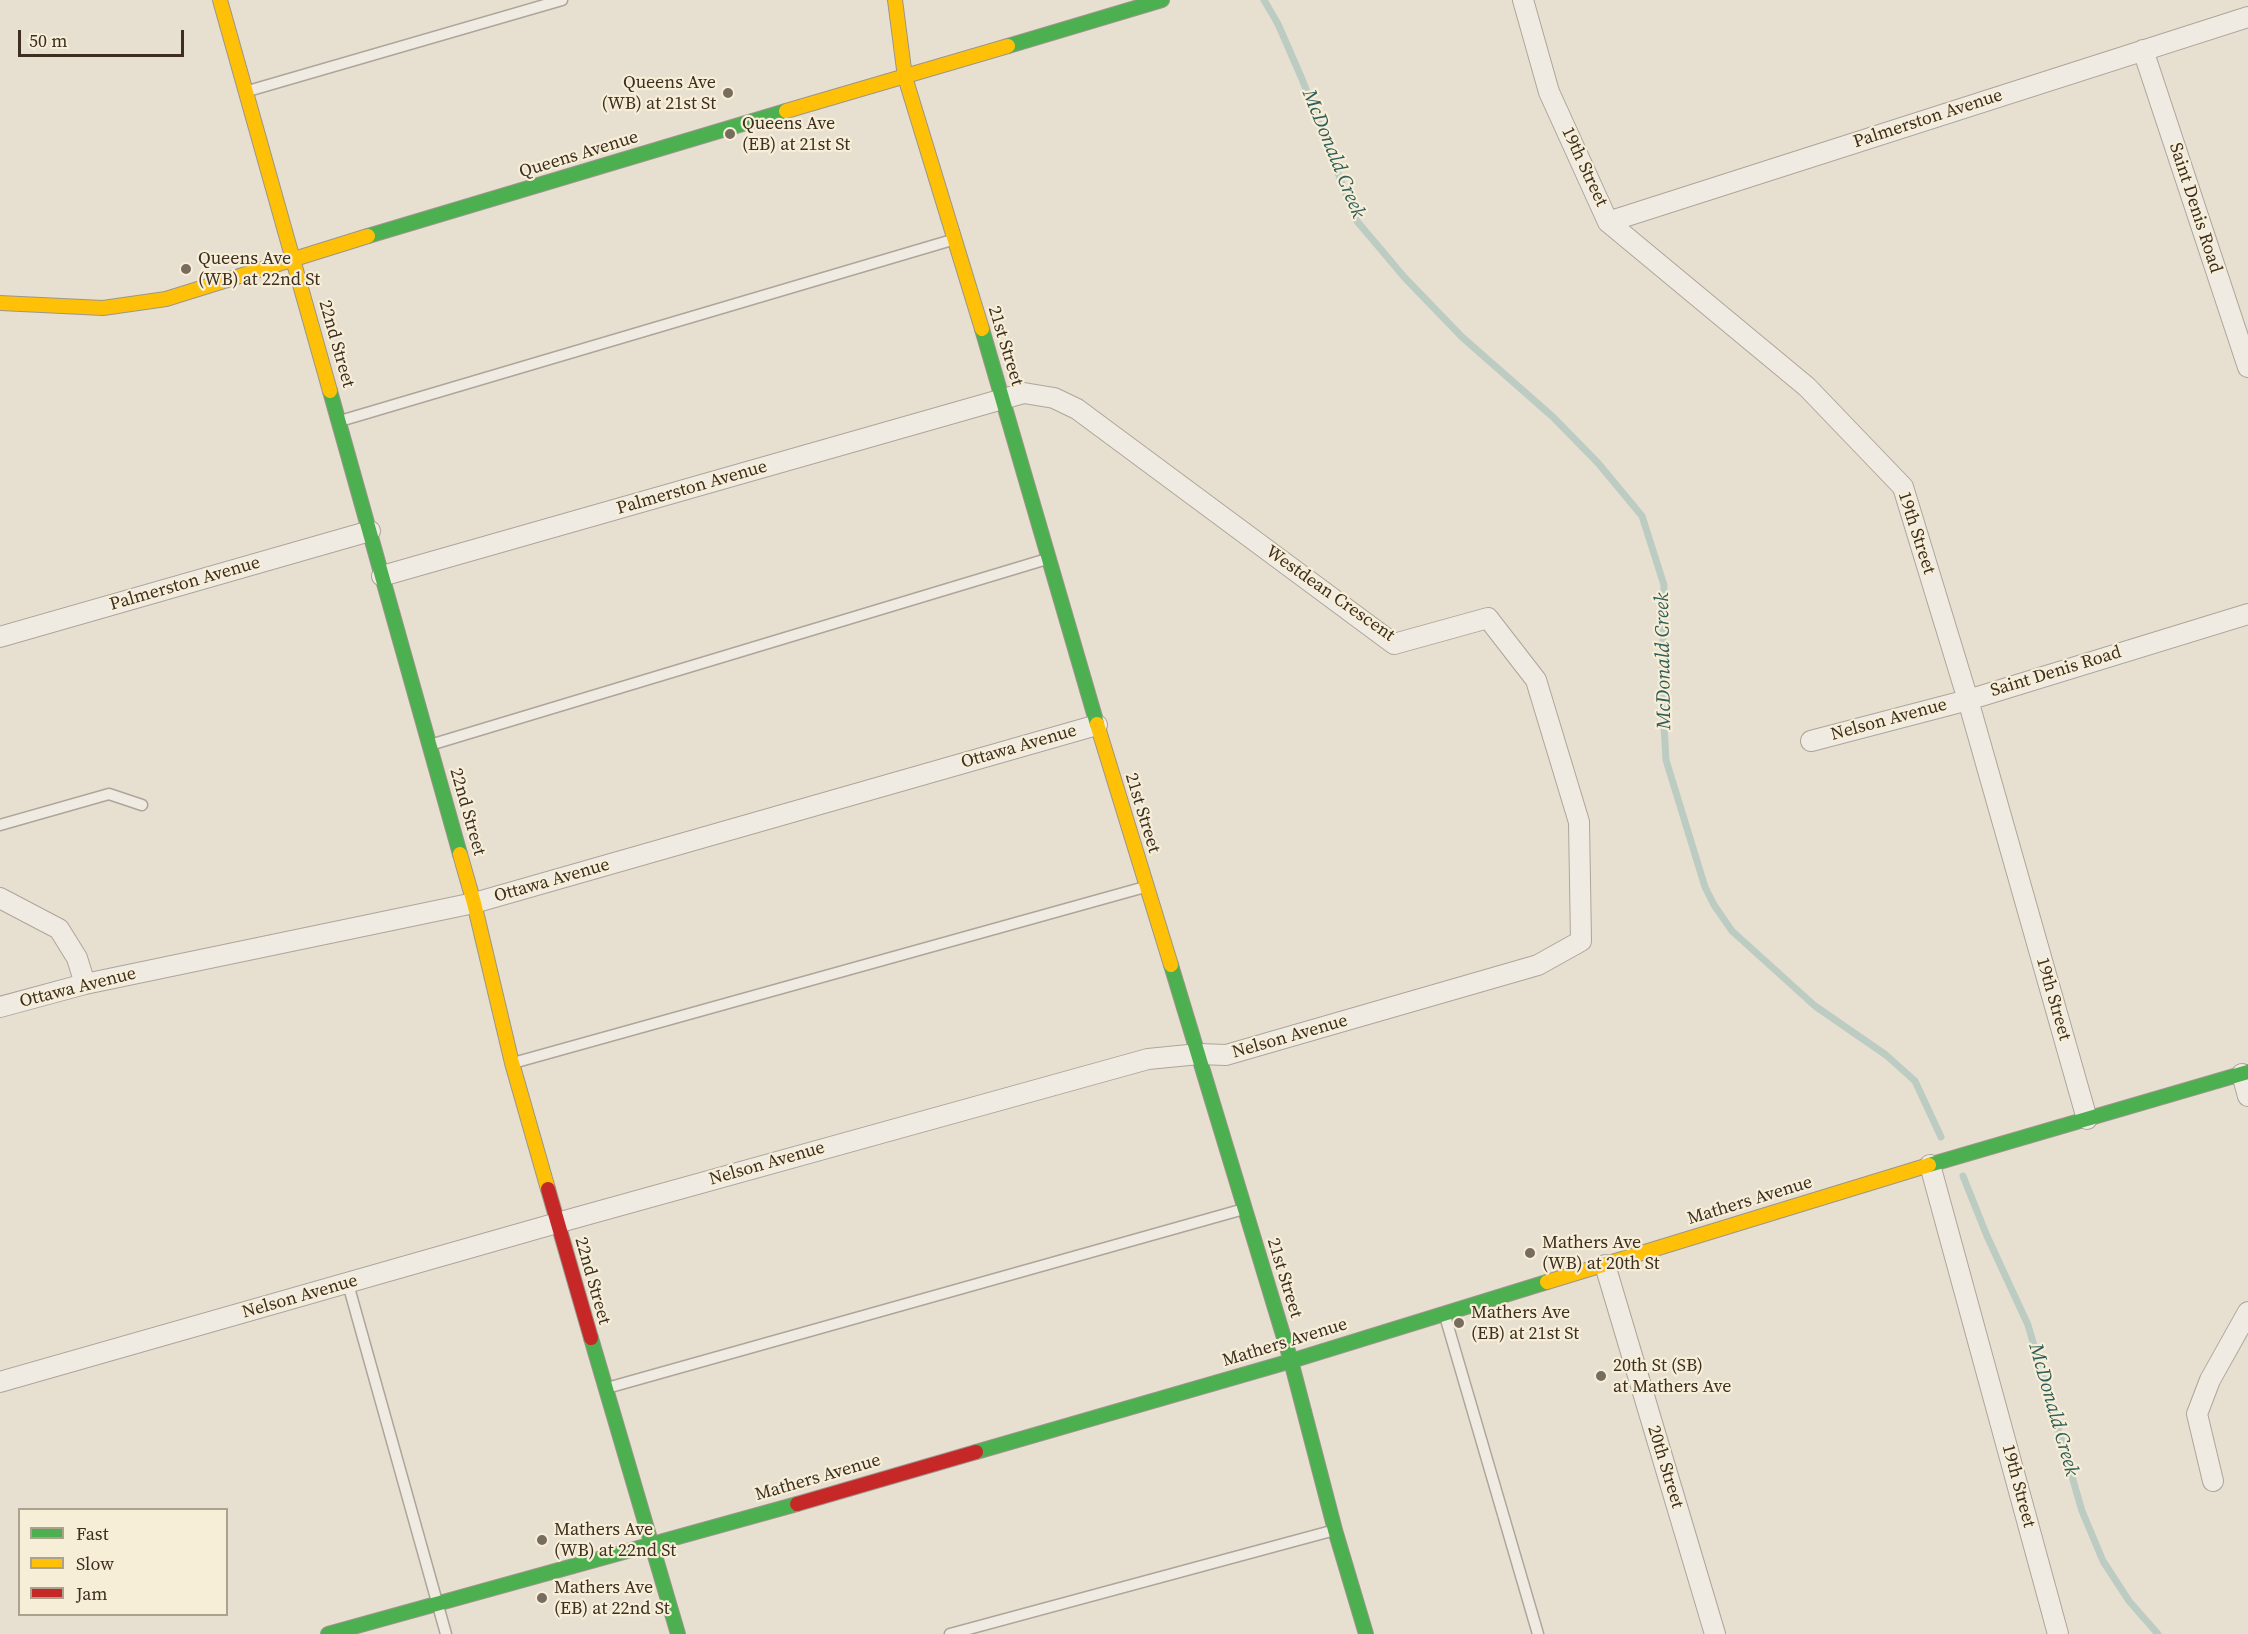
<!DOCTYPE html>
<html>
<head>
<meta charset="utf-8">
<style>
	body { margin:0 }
	#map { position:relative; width:2248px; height:1634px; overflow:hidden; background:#e7e0d1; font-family:"Source Serif 4",serif }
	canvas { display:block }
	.legend { position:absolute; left:18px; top:1508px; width:210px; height:108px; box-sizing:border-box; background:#f7eed8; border:2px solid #ada18e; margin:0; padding:8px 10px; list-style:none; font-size:18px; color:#3d2e20 }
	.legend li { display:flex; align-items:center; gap:12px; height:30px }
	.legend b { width:30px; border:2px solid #ada18e }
	.scale { position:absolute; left:18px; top:30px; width:166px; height:27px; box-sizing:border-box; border:3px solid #3d2e20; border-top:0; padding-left:8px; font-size:18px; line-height:21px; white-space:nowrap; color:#3d2e20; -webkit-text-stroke:4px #f7eed8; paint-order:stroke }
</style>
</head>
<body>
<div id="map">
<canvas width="2248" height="1634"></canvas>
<ul class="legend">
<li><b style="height:8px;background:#4caf50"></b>Fast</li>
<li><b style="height:8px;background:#ffc107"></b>Slow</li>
<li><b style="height:8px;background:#c62828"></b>Jam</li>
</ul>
<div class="scale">50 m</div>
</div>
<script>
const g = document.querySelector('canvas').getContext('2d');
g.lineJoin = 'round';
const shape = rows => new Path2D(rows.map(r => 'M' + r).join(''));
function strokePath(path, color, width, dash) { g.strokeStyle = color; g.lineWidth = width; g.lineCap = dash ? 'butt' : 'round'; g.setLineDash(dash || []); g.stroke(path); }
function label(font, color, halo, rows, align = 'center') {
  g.font = font + ' "Source Serif 4",serif'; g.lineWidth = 4.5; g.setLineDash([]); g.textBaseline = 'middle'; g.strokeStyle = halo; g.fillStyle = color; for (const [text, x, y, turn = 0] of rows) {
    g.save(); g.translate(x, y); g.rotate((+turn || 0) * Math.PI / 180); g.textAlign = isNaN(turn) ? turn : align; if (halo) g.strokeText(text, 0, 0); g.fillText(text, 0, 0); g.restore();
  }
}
strokePath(shape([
	[1264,0,1278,24,1302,79,1356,220,1405,278,1462,337,1553,417,1598,463,1642,516,1664,585,1662,691,1666,760,1705,887,1714,905,1732,931,1815,1006,1886,1055,1915,1081,1941,1137],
	[1963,1176,1987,1236,2028,1325,2082,1511,2103,1561,2129,1601,2158,1634]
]), '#bcccc2', 7);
const lane = shape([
	[248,91,562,0],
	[340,421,952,240],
	[430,745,1047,559],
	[0,825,109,794,142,805],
	[513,1063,1145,887],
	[348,1284,446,1634],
	[1445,1316,1538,1634],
	[607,1388,1244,1209],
	[950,1634,1335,1530]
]);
const street = shape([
	[1523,0,1549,92,1608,222,1807,387,1903,487,1968,700,2087,1119],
	[2143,50,2248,367],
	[1608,222,2248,17],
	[0,637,370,531],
	[1811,741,1968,700,2248,614],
	[0,898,59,929,77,958,85,984],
	[0,1007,85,984,474,903,1097,725],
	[2242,1074,2248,1096],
	[1930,1165,2058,1634],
	[1605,1265,1715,1634],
	[0,1382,557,1223,1148,1059,1199,1054,1226,1055,1538,965,1581,941,1579,822,1536,680,1488,618,1394,644,1077,409,1054,398,1024,393,382,576],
	[2213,1481,2197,1414,2210,1380,2248,1312]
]);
const fast = shape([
	[1008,46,1162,0],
	[368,236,786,111],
	[982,329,1097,724],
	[330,391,460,854],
	[1171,965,1291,1361,1335,1530,1366,1634],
	[1929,1165,2248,1072],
	[591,1338,678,1634],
	[976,1452,1291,1361,1547,1282],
	[328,1634,797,1504]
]);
const slow = shape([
	[220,0,330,391],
	[895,0,905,77,982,329],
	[786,111,1008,46],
	[0,303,103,308,166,299,368,236],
	[1097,724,1171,965],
	[460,854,474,903,512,1063,548,1189],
	[1547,1282,1929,1165]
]);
const jam = shape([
	[548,1189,591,1338],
	[797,1504,976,1452]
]);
strokePath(lane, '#ada599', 13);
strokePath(street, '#ada599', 22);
strokePath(fast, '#9c958a', 16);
strokePath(slow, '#9c958a', 16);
strokePath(jam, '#9c958a', 16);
strokePath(lane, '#efebe3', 10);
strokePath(street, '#efebe3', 20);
strokePath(fast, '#4caf50', 14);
strokePath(slow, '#ffc107', 14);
strokePath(jam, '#c62828', 14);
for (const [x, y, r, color] of [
	[728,93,6,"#786c5e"],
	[730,134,6,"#786c5e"],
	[186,269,6,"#786c5e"],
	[1530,1253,6,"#786c5e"],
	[1459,1323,6,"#786c5e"],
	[1601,1376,6,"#786c5e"],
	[542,1540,6,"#786c5e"],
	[542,1598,6,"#786c5e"]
]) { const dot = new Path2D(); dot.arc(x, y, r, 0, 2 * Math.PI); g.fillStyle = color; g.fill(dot); strokePath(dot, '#f7eed8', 2); }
label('18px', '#3d2e20', '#f7eed8', [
	["Queens Ave",716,83,"right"],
	["(WB) at 21st St",716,104,"right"],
	["Queens Ave",742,124],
	["(EB) at 21st St",742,145],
	["Queens Ave",198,259],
	["(WB) at 22nd St",198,280],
	["Mathers Ave",1542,1243],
	["(WB) at 20th St",1542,1264],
	["Mathers Ave",1471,1313],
	["(EB) at 21st St",1471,1334],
	["20th St (SB)",1613,1366],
	["at Mathers Ave",1613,1387],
	["Mathers Ave",554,1530],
	["(WB) at 22nd St",554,1551],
	["Mathers Ave",554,1588],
	["(EB) at 22nd St",554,1609]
], 'left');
label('18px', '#3d2e20', '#f7eed8', [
	["Palmerston Avenue",1928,119,-18],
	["Queens Avenue",579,155,-17],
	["19th Street",1584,167,65],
	["Saint Denis Road",2195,208,72],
	["22nd Street",336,344,74],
	["21st Street",1005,346,73],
	["Palmerston Avenue",692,488,-16],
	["19th Street",1916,533,72],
	["Palmerston Avenue",185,584,-16],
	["Westdean Crescent",1330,594,35],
	["Saint Denis Road",2056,672,-17],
	["Nelson Avenue",1889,720,-15],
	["Ottawa Avenue",1019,747,-16],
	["22nd Street",467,812,74],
	["21st Street",1142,813,73],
	["Ottawa Avenue",552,881,-16],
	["Ottawa Avenue",78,988,-14],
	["19th Street",2053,999,74],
	["Nelson Avenue",1290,1037,-16],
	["Nelson Avenue",767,1164,-16],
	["Mathers Avenue",1750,1201,-17],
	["21st Street",1284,1278,73],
	["22nd Street",592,1281,74],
	["Nelson Avenue",300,1297,-16],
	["Mathers Avenue",1285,1343,-17],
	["20th Street",1665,1467,73],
	["Mathers Avenue",818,1478,-16],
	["19th Street",2018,1486,75]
]);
label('italic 20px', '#2f5d5a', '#f7eed8', [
	["McDonald Creek",1333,154,68],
	["McDonald Creek",1664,661,-91],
	["McDonald Creek",2053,1410,74]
]);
</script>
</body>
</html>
